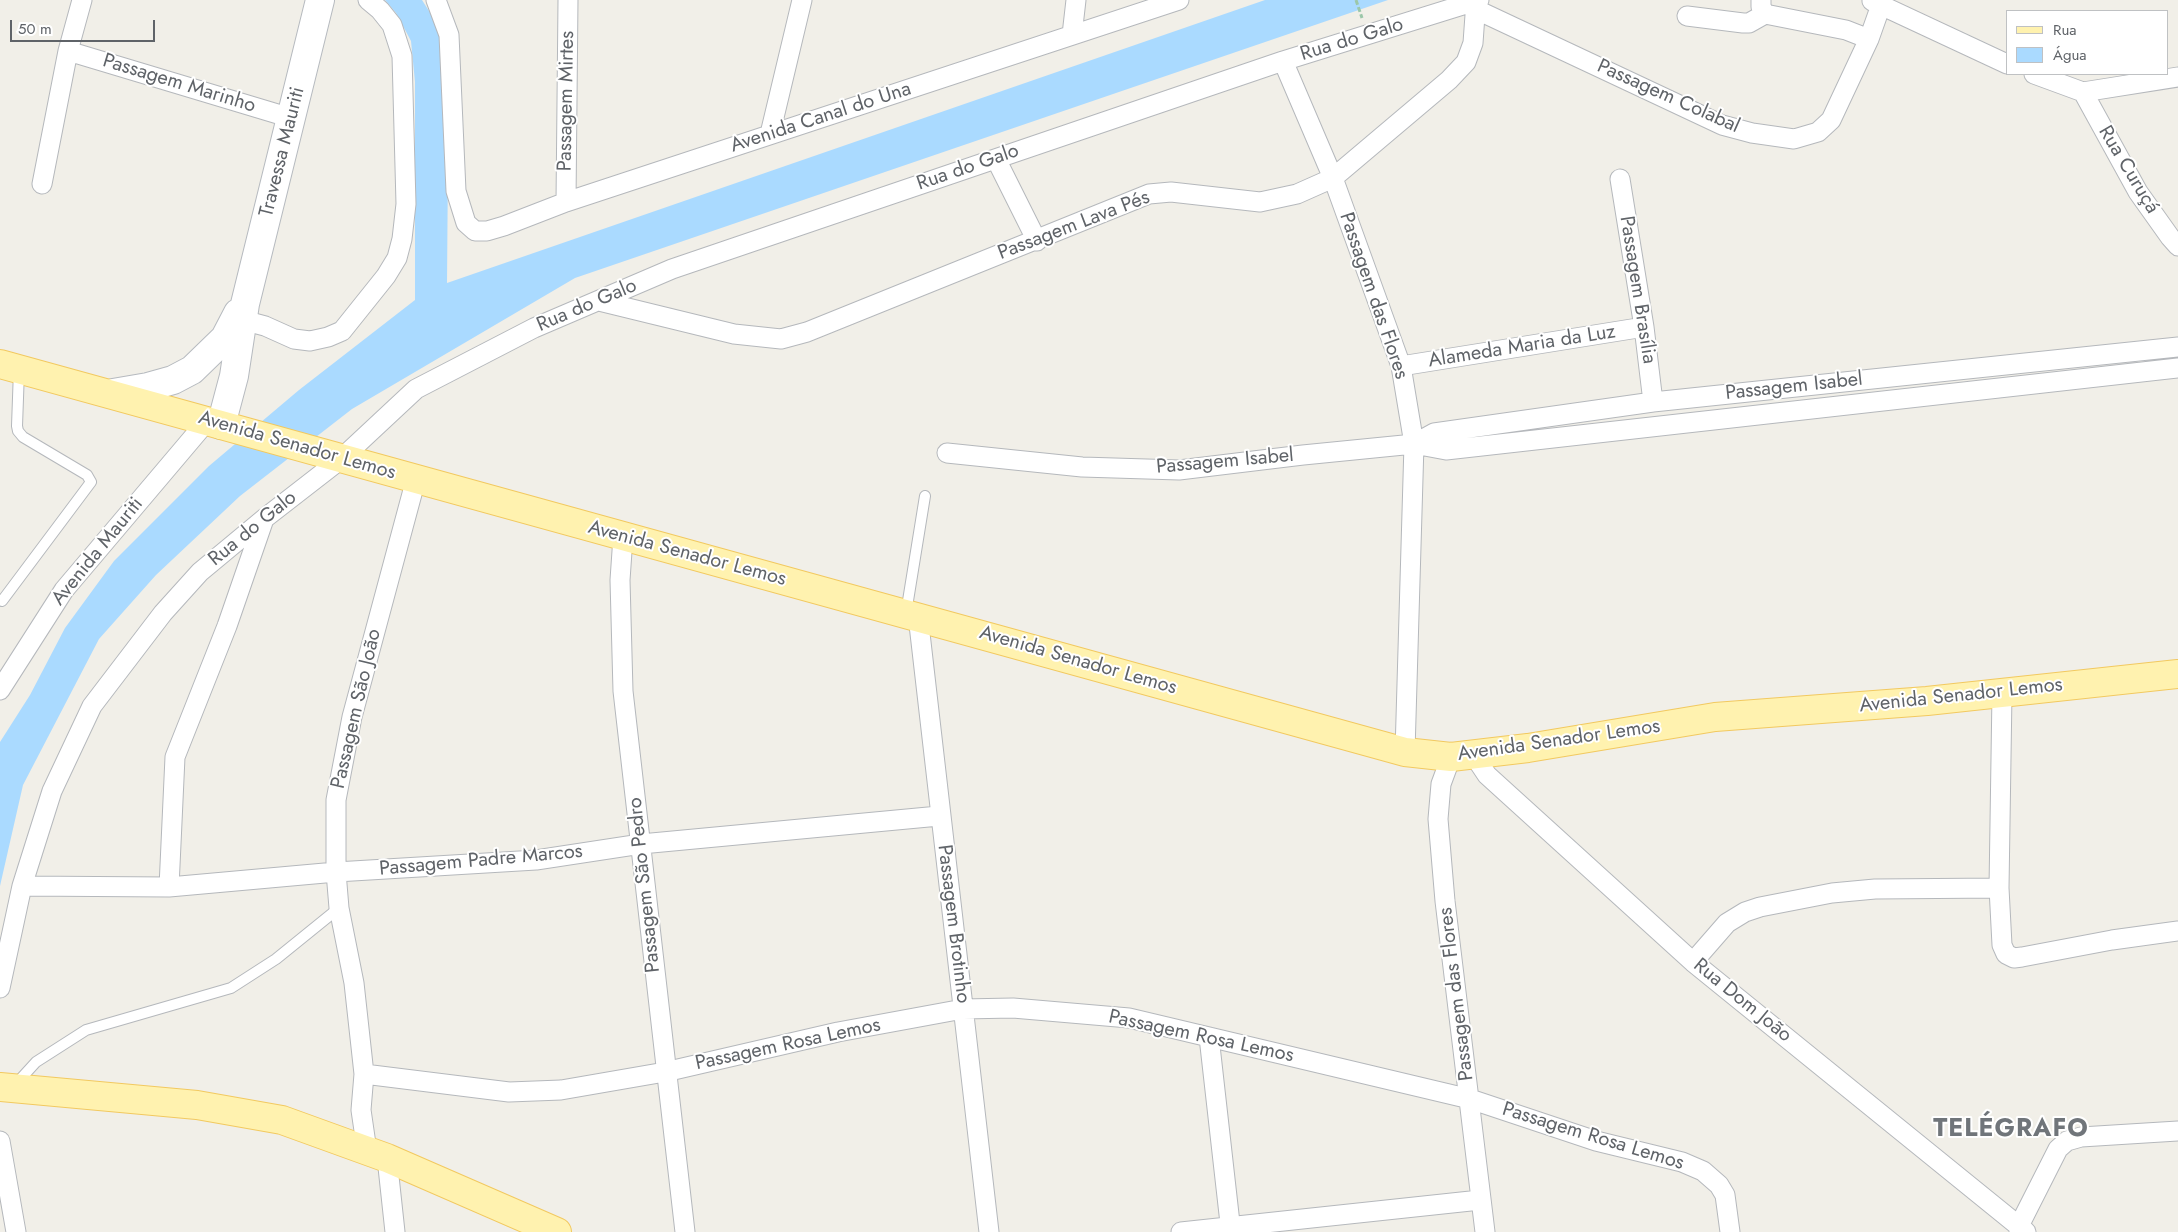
<!DOCTYPE html>
<html>
<head>
<meta charset="utf-8">
<style>
	body { margin:0 }
	#map { position:relative; width:2178px; height:1232px; overflow:hidden; background:#f1efe8; font-family:Jost,sans-serif }
	canvas { display:block }
	.legend { position:absolute; left:2006px; top:10px; width:162px; height:65px; box-sizing:border-box; background:#fff; border:1px solid #bfc1c3; margin:0; padding:6px 9px; list-style:none; font-size:15px; color:#5f6368 }
	.legend li { display:flex; align-items:center; gap:10px; height:25px }
	.legend b { width:25px; border:1px solid #bfc1c3 }
	.scale { position:absolute; left:10px; top:20px; width:145px; height:22px; box-sizing:border-box; border:2px solid #5f6368; border-top:0; padding-left:6px; font-size:15px; line-height:18px; white-space:nowrap; color:#5f6368; -webkit-text-stroke:4px #fff; paint-order:stroke }
</style>
</head>
<body>
<div id="map">
<canvas width="2178" height="1232"></canvas>
<ul class="legend">
<li><b style="height:6px;background:#fff2af"></b>Rua</li>
<li><b style="height:14px;background:#aadaff"></b>Água</li>
</ul>
<div class="scale">50 m</div>
</div>
<script>
const g = document.querySelector('canvas').getContext('2d');
g.lineJoin = 'round';
function fill(path, color) { g.fillStyle = color; g.fill(path, 'evenodd'); }
const shape = rows => new Path2D(rows.map(r => 'M' + r).join(''));
function strokePath(path, color, width, dash) { g.strokeStyle = color; g.lineWidth = width; g.lineCap = dash ? 'butt' : 'round'; g.setLineDash(dash || []); g.stroke(path); }
function label(font, color, halo, rows, align = 'center') {
  g.font = font + ' Jost,sans-serif'; g.lineWidth = 4; g.setLineDash([]); g.textBaseline = 'middle'; g.strokeStyle = halo; g.fillStyle = color; for (const [text, x, y, turn = 0] of rows) {
    g.save(); g.translate(x, y); g.rotate((+turn || 0) * Math.PI / 180); g.textAlign = isNaN(turn) ? turn : align; if (halo) g.strokeText(text, 0, 0); g.fillText(text, 0, 0); g.restore();
  }
}
fill(shape([
	[385,0,422,0,438,25,443,54,448,160,447,283,1265,0,1388,0,575,278,352,409,240,496,156,575,99,639,23,785,0,886,0,742,30,695,65,628,114,561,209,466,299,390,415,300,415,82,411,41,396,13]
]), '#aadaff');
const service = shape([
	[2,601,91,482,87,475,23,437,18,431,17,426,19,370],
	[906,613,925,496],
	[15,1085,36,1062,86,1030,231,988,276,959,339,908]
]);
const minor = shape([
	[436,0,449,35,456,191,466,223,475,231,487,231,504,226,566,202,1179,0],
	[1761,0,1761,7,1765,14,1846,30,1869,39],
	[1872,1,2007,64],
	[1475,9,1722,125,1752,133,1794,139,1818,132,1831,120,1869,39,1881,5],
	[1687,16,1743,23,1749,23,1765,14],
	[1072,35,1076,0],
	[68,51,291,118],
	[1283,61,1333,178,1401,366,1414,444,1405,752],
	[2034,74,2083,92,2178,77],
	[2083,92,2138,192,2170,237,2178,246],
	[770,134,802,0],
	[996,159,1037,241],
	[1620,179,1644,327,1653,402],
	[42,184,68,51,82,0],
	[566,202,568,0],
	[599,301,734,334,781,339,807,332,1149,194,1171,192,1260,202,1297,194,1333,178,1449,80,1466,62,1473,43,1476,1],
	[235,318,265,326,294,339,310,341,328,337,342,331,386,276,397,258,402,239,406,204,402,56,392,25,380,10,368,0],
	[1401,366,1644,327],
	[1414,444,1434,433,1653,402,2178,347],
	[947,453,1082,467,1179,470,1303,455,1414,444,1446,450,2178,368],
	[623,537,620,580,623,691,685,1232],
	[918,616,989,1232],
	[0,690,64,590,207,421],
	[2002,693,1999,888,2002,945,2006,954,2014,958,2022,957,2112,940,2178,931],
	[1473,754,1487,775,1693,962,2026,1232],
	[1451,757,1441,784,1438,819,1445,901,1485,1232],
	[22,886,169,887,336,872,536,860,641,844,939,816],
	[169,887,175,757,227,626,264,519],
	[1693,962,1727,923,1745,912,1760,907,1832,893,1875,889,1999,888],
	[0,988,22,886,52,791,92,706,163,613,200,572,265,518,341,459,416,389,534,328,672,269,1283,61,1479,0],
	[1209,1037,1231,1232],
	[364,1074,509,1092,561,1090,665,1072,838,1032,963,1009,1013,1008,1129,1018,1470,1099,1596,1141,1682,1162,1703,1171,1719,1185,1725,1195,1730,1232],
	[0,1141,16,1232],
	[367,1151,361,1110,364,1074,354,983,339,908,336,872,336,800,352,717,416,479],
	[387,1158,395,1232],
	[1181,1232,1480,1200],
	[2019,1232,2019,1226,2058,1149,2067,1141,2081,1137,2178,1131]
]);
const secondary = shape([
	[113,393,148,387,173,380,192,370,225,338,238,313],
	[221,425,234,376,245,304,320,0]
]);
const primary = shape([
	[0,364,1405,752,1451,757,1528,748,1715,717,1927,701,2178,674],
	[0,1087,197,1105,282,1120,387,1158,557,1232]
]);
strokePath(service, '#b5b8bc', 12);
strokePath(minor, '#b5b8bc', 21);
strokePath(secondary, '#b6babf', 30);
strokePath(primary, '#f2c960', 30);
strokePath(shape([
	[1356,0,1362,18]
]), '#9cc7a9', 3, [5, 2.5]);
strokePath(service, '#fff', 10);
strokePath(minor, '#fff', 19);
strokePath(secondary, '#fff', 28);
strokePath(primary, '#fff2af', 28);
label('20px', '#5f6368', '#fff', [
	["Rua do Galo",1352,40,-17],
	["Passagem Marinho",179,84,17],
	["Passagem Colabal",1668,97,24],
	["Passagem Mirtes",567,101,-89],
	["Avenida Canal do Una",821,118,-18],
	["Travessa Mauriti",283,152,-76],
	["Rua do Galo",968,168,-19],
	["Rua Curuçá",2128,170,59],
	["Passagem Lava Pés",1074,226,-21],
	["Passagem Brasília",1637,290,81],
	["Passagem das Flores",1373,296,71],
	["Rua do Galo",587,306,-23],
	["Alameda Maria da Luz",1522,347,-9],
	["Passagem Isabel",1794,387,-6],
	["Avenida Senador Lemos",297,446,16],
	["Passagem Isabel",1225,462,-5],
	["Rua do Galo",253,529,-39],
	["Avenida Mauriti",98,552,-51],
	["Avenida Senador Lemos",687,554,15],
	["Avenida Senador Lemos",1078,661,16],
	["Avenida Senador Lemos",1961,696,-6],
	["Passagem São João",357,709,-77],
	["Avenida Senador Lemos",1559,741,-8],
	["Passagem Padre Marcos",481,861,-5],
	["Passagem São Pedro",645,885,-96],
	["Passagem Brotinho",953,924,83],
	["Passagem das Flores",1457,994,-97],
	["Rua Dom João",1742,1001,39],
	["Passagem Rosa Lemos",1201,1037,12],
	["Passagem Rosa Lemos",788,1045,-12],
	["Passagem Rosa Lemos",1593,1137,17]
]);
g.letterSpacing = '1px';
label('bold 25px', '#70757a', '#fff', [
	["TELÉGRAFO",2011,1130]
]);
g.letterSpacing = '0px';
</script>
</body>
</html>
